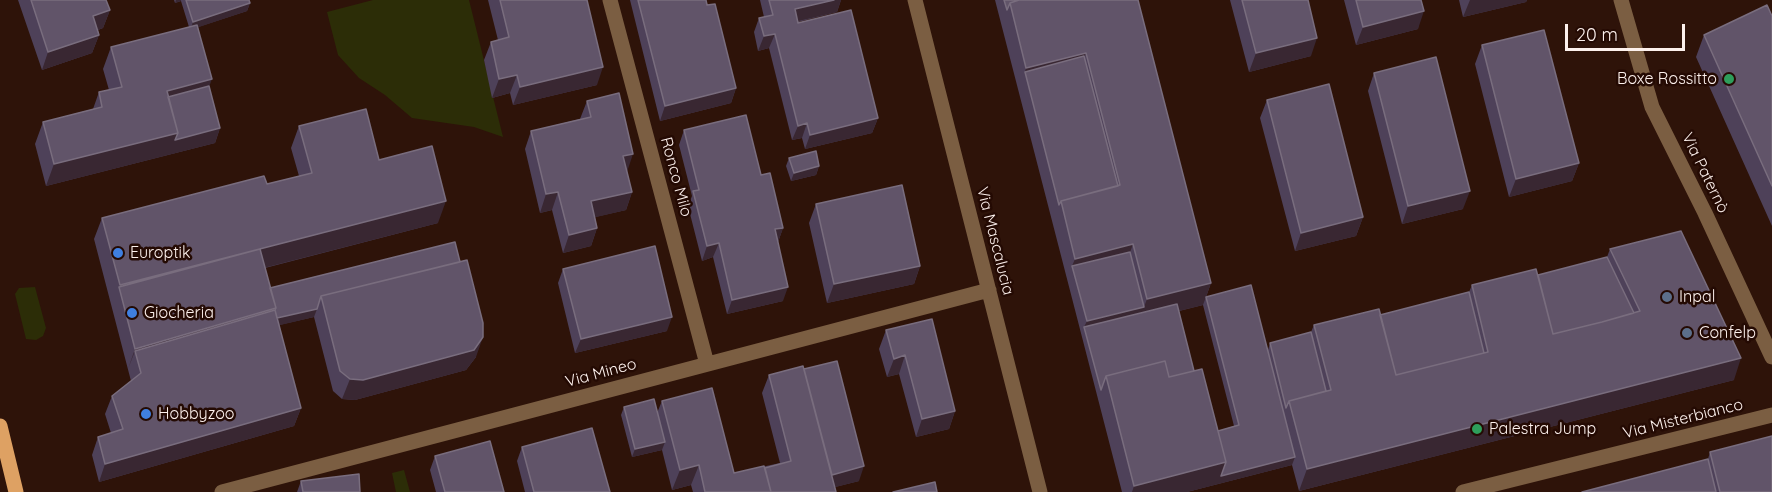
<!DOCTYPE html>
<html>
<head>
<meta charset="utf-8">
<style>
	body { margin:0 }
	#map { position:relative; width:1772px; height:492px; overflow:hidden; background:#2e1309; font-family:Quicksand,sans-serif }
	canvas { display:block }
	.scale { position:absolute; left:1565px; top:24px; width:120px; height:27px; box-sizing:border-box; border:3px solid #fdf1ed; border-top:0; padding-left:8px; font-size:18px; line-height:21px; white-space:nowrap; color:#fdf1ed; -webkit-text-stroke:4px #240a03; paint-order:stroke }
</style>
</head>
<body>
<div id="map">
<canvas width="1772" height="492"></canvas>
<div class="scale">20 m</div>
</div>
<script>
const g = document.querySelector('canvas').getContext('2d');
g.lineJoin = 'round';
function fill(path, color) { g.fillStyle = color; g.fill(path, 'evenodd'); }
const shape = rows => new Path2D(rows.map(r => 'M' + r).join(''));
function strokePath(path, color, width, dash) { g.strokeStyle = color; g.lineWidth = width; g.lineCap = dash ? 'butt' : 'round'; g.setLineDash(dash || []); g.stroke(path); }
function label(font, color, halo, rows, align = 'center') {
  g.font = font + ' Quicksand,sans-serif'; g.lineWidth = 5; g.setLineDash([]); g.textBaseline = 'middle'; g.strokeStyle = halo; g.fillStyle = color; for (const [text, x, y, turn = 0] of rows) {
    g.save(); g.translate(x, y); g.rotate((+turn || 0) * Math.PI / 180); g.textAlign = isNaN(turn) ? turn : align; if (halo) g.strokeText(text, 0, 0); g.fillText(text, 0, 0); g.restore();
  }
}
fill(shape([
	[373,0,469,0,503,137,474,127,412,118,385,95,359,78,338,55,327,12],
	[35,287,46,328,43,336,36,340,26,339,15,294,19,288],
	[404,470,410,492,396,492,392,473]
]), '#2c2d07');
strokePath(shape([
	[610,0,707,364],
	[915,0,1040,492],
	[1621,0,1652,107,1705,213,1772,357],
	[222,492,989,290],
	[1463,492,1772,415]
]), '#7b5e42', 15);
strokePath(shape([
	[0,426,16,492]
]), '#dea163', 15);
fill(shape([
	[18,0,106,0,110,10,103,28,98,30,99,35,92,53,42,70],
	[174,0,249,0,250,3,247,11,198,27,209,86,220,128,215,143,46,186,35,144,43,122,93,109,99,92,109,90,103,69,111,47,189,27,181,1,175,3],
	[488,0,587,0,597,85,513,105,510,93,492,98,484,60,491,42,498,40],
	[630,0,706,0,736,88,731,103,660,121],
	[760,0,841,0,837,12,798,22,798,23,878,118,872,133,805,149,802,138,792,140,769,48,758,51,754,32,759,18,764,17],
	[995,0,1138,0,1211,283,1206,297,1268,350,1270,343,1311,332,1314,325,1380,315,1469,292,1472,285,1538,275,1607,257,1610,249,1734,380,1299,491,1292,465,1187,492,1122,492],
	[1206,297,1203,305,1234,426,1218,431,1194,371,1179,311,1203,305],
	[1230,0,1308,0,1311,56,1249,72],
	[1344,0,1421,0,1418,29,1356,45],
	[1459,0,1527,0,1526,2,1463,17],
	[1772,16,1772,226,1696,57,1704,35],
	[1482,45,1579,163,1572,181,1509,197,1475,64],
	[1374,73,1463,209,1402,224,1368,91],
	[1267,100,1363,217,1356,236,1295,251,1260,118],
	[587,101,627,171,632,192,626,210,595,217,597,228,591,246,563,253,552,210,540,213,525,149,531,131,580,119],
	[299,126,379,160,438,223,265,268,270,288,455,242,476,357,466,370,355,400,342,399,333,391,314,317,279,325,301,408,294,426,99,482,92,455,98,437,111,433,105,414,112,396,131,381,94,239,102,218,267,184,299,176,291,148],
	[684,130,761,175,783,228,778,242,783,301,727,314,713,257,702,261,688,206,692,196,679,145],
	[789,158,819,166,816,175,791,181,786,166],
	[816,204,920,266,914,284,827,303,809,223],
	[563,269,667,331,575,353,558,283],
	[886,330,955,411,949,429,916,437,899,374,887,377,879,349],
	[804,369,859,481,835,487,836,492,693,492,691,485,672,490,662,450,632,457,621,415,624,407,657,413,662,401,734,473,780,463,762,393,769,375],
	[522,447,610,492,525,492,517,461],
	[1710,452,1772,492,1582,492,1708,459],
	[435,456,504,492,436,492,430,470],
	[301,481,360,492,297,492]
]), '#4e4159');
fill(shape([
	[176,0,181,0,181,1,175,3],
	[834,0,841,0,837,12,790,23,795,9],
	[1470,0,1527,0,1526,2,1463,17],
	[250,3,247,11,190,30,193,22],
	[110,10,103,28,86,34,93,16],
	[1424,11,1418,29,1356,45,1363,27],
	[775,34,769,48,758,51,764,36],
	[99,35,92,53,42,70,48,52],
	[1317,38,1311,56,1249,72,1256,53],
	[1086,53,1078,75,1025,72,1026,68],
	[603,67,597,85,513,105,520,87],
	[517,75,510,93,492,98,499,79],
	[212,79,204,101,167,110,167,91],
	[736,88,731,103,660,121,665,106],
	[878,118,872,133,805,149,810,135],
	[807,123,802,138,792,140,798,126],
	[220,128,215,143,46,186,54,164,178,133],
	[633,154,627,172,623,156],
	[1579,163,1572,181,1509,197,1516,179],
	[819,166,816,175,791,181,794,173],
	[1470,191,1463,209,1402,224,1408,206],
	[558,192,552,210,540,213,546,194],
	[632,192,626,210,584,220,591,201],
	[446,201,438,223,124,304,119,287,120,285],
	[1363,217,1356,236,1295,251,1301,233],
	[597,228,591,246,563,253,569,235],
	[783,228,778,242,775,229],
	[719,243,713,257,702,261,707,246],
	[1133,244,1125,267,1072,266,1075,259],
	[920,266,914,284,827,303,834,284],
	[1211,283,1203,305,1086,334,1084,327,1087,321,1144,307,1147,299],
	[788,287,783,301,727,314,732,300],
	[276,308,317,309,314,317,268,328,135,351,128,369,135,349],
	[672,317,667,331,575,353,581,339],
	[483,337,476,357,466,370,355,400,342,399,350,379],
	[905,355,899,374,887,377,894,359],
	[1741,358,1734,380,1299,491,1307,469],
	[301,408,294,426,99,482,105,464],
	[955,411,949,429,916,437,922,419],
	[665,442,662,450,632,457,635,449],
	[1295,457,1292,465,1187,492,1132,492,1134,486,1226,462],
	[699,465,691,485,672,490,680,470],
	[864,466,859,481,824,490,829,475]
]), '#392732');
const building = shape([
	[31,0,106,0,110,10,93,16,99,35,48,52,31,0],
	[186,0,249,0,250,3,193,22,186,0],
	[500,0,587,0,603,67,520,87,517,75,499,79,491,42,509,37,500,0],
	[638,0,706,0,707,5,715,4,736,88,665,106,638,0],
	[769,0,834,0,795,9,798,23,851,10,878,118,810,135,807,123,798,126,775,34,764,36,759,18,773,15,769,0],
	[1004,0,1019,0,1010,3,1007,10,1004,0],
	[1019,0,1138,0,1211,283,1147,299,1133,244,1075,259,1061,201,1120,185,1086,53,1026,68,1010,3,1019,0],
	[1242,0,1308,0,1317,38,1256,53,1242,0],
	[1356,0,1421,0,1424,11,1363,27,1356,0],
	[1767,5,1772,16,1772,186,1704,35,1767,5],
	[197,25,212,79,167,91,178,133,54,164,43,122,102,107,99,92,122,87,111,47,197,25],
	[1544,30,1579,163,1516,179,1482,45,1544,30],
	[1084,56,1118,186,1061,201,1059,205,1025,72,1084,56],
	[1436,57,1470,191,1408,206,1374,73,1436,57],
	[1329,84,1363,217,1301,233,1267,100,1329,84],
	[209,86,220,128,175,140,178,133,168,97,209,86],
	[619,93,633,154,623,156,632,192,591,201,597,228,569,235,558,192,546,194,531,131,591,117,587,101,619,93],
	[366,109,379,160,432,146,446,201,120,285,102,218,264,176,267,184,312,173,299,126,366,109],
	[746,115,761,175,770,173,783,228,775,229,788,287,732,300,719,243,707,246,693,191,699,190,684,130,746,115],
	[816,151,819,166,794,173,789,158,816,151],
	[902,185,920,266,834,284,816,204,902,185],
	[1681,231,1741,358,1307,469,1289,401,1331,390,1314,325,1379,309,1396,375,1488,352,1472,285,1536,269,1553,334,1602,322,1640,311,1610,249,1681,231],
	[455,242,460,262,321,296,317,309,277,318,275,310,276,308,270,288,455,242],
	[655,246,672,317,581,339,563,269,655,246],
	[260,249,276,308,135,349,119,287,260,249],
	[1130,252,1144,307,1087,321,1072,266,1130,252],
	[1607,257,1634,313,1602,322,1553,334,1538,275,1607,257],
	[467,260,483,323,483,337,474,350,363,380,350,379,340,371,321,296,467,260],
	[1251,285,1295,457,1221,476,1226,462,1218,431,1239,425,1206,297,1251,285],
	[1469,292,1484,353,1396,375,1380,315,1469,292],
	[1177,304,1194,371,1169,377,1165,361,1106,376,1101,390,1084,327,1177,304],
	[275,310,301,408,105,464,98,437,123,429,112,396,141,373,135,351,275,310],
	[932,319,955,411,922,419,905,355,894,359,886,330,932,319],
	[1311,332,1326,391,1289,401,1286,408,1270,343,1311,332],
	[837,361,864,466,832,475,804,369,837,361],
	[1165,361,1169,377,1202,369,1226,462,1134,486,1106,376,1165,361],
	[803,366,836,492,771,492,765,468,791,461,769,375,803,366],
	[712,388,734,473,764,466,771,492,705,492,699,465,680,470,662,401,712,388],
	[654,399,665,442,635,449,624,407,654,399],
	[592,428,610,492,534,492,522,447,592,428],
	[1772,436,1772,492,1720,492,1710,452,1772,436],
	[490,441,504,492,445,492,435,456,490,441],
	[1708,459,1716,492,1582,492,1708,459],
	[359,474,360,492,303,492,301,481,359,474],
	[935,482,937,492,893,492,935,482]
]);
fill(building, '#615469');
strokePath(building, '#796d7e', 1.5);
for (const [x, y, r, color] of [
	[1729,79,6,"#2e9e5b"],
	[118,253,6,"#3f7fe0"],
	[1667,297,6,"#5c6f8a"],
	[132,313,6,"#3f7fe0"],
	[1687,333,6,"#5c6f8a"],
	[146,414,6,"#3f7fe0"],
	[1477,429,6,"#2e9e5b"]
]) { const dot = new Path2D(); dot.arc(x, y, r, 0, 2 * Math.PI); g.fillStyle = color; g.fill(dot); strokePath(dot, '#240a03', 2); }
label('16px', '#fdf1ed', '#240a03', [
	["Boxe Rossitto",1717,79,"right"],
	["Europtik",130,253],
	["Inpal",1679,297],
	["Giocheria",144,313],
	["Confelp",1699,333],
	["Hobbyzoo",158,414],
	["Palestra Jump",1489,429]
], 'left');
label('16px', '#fdf1ed', '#240a03', [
	["Via Paternò",1705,173,64],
	["Ronco Milo",676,177,75],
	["Via Mascalucia",995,241,76],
	["Via Mineo",601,373,-15],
	["Via Misterbianco",1683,419,-14]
]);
</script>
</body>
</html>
